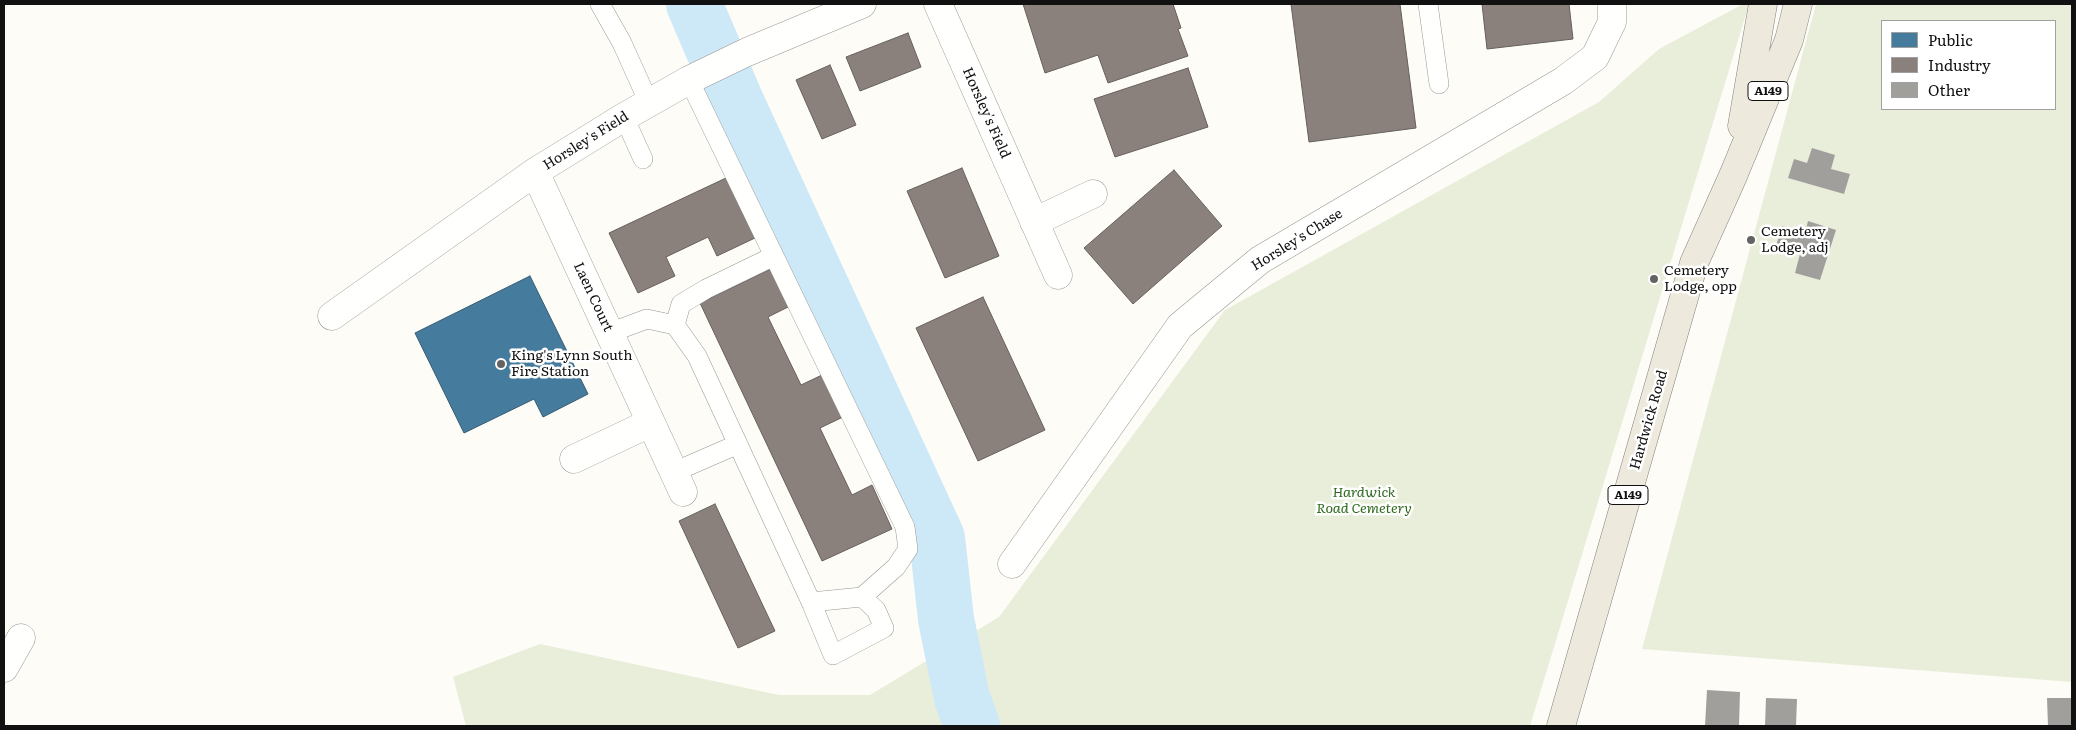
<!DOCTYPE html>
<html>
<head>
<meta charset="utf-8">
<style>
	body { margin:0 }
	#map { position:relative; width:2076px; height:730px; overflow:hidden; background:#fdfcf7; font-family:Literata,serif }
	canvas { display:block }
	.frame { position:absolute; inset:0; border:5px solid #111; pointer-events:none }
	.legend { position:absolute; left:1881px; top:20px; width:175px; height:90px; box-sizing:border-box; background:#fff; border:1px solid #a0a0a0; margin:0; padding:6px 9px; list-style:none; font-size:15px; color:#111 }
	.legend li { display:flex; align-items:center; gap:10px; height:25px }
	.legend b { width:25px; border:1px solid #a0a0a0 }
</style>
</head>
<body>
<div id="map">
<canvas width="2076" height="730"></canvas>
<div class="frame"></div>
<ul class="legend">
<li><b style="height:14px;background:#457b9d"></b>Public</li>
<li><b style="height:14px;background:#8a817c"></b>Industry</li>
<li><b style="height:14px;background:#a19f9c"></b>Other</li>
</ul>
</div>
<script>
const g = document.querySelector('canvas').getContext('2d');
g.lineJoin = 'round';
function fill(path, color) { g.fillStyle = color; g.fill(path, 'evenodd'); }
const shape = rows => new Path2D(rows.map(r => 'M' + r).join(''));
function strokePath(path, color, width, dash) { g.strokeStyle = color; g.lineWidth = width; g.lineCap = dash ? 'butt' : 'round'; g.setLineDash(dash || []); g.stroke(path); }
function label(font, color, halo, rows, align = 'center') {
  g.font = font + ' Literata,serif'; g.lineWidth = 5; g.setLineDash([]); g.textBaseline = 'middle'; g.strokeStyle = halo; g.fillStyle = color; for (const [text, x, y, turn = 0] of rows) {
    g.save(); g.translate(x, y); g.rotate((+turn || 0) * Math.PI / 180); g.textAlign = isNaN(turn) ? turn : align; if (halo) g.strokeText(text, 0, 0); g.fillText(text, 0, 0); g.restore();
  }
}
fill(shape([
	[1743,4,1749,4,1530,726,466,726,453,677,540,644,779,695,870,695,999,617,1225,310,1599,102,1659,49],
	[1816,4,2072,4,2072,682,1642,649],
	[1882,21,2055,21,2055,109,1882,109]
]), '#e9eedb');
const public = shape([
	[530,276,588,394,543,417,534,399,464,433,415,333,530,276]
]);
fill(public, '#457b9d');
strokePath(public, '#355b73', 1);
const industry = shape([
	[1023,4,1173,4,1181,28,1178,29,1188,56,1108,83,1098,55,1045,73,1023,4],
	[1291,4,1400,4,1416,128,1309,142,1291,4],
	[1482,4,1569,4,1573,39,1487,49,1482,4],
	[908,33,921,67,860,91,846,57,908,33],
	[830,65,856,125,822,139,796,80,830,65],
	[1188,68,1208,127,1115,157,1094,99,1188,68],
	[962,168,999,256,945,278,907,191,962,168],
	[1174,170,1222,226,1133,304,1084,248,1174,170],
	[726,178,755,238,717,256,708,237,666,257,675,276,638,293,609,233,726,178],
	[771,269,788,307,768,317,801,385,822,375,843,417,820,428,852,495,872,485,892,529,822,561,700,303,771,269],
	[983,297,1045,430,978,461,916,328,983,297],
	[715,504,775,631,738,648,679,521,715,504]
]);
fill(industry, '#8a817c');
strokePath(industry, '#665f5c', 1);
strokePath(shape([
	[694,4,736,102,937,538,946,619,962,698,972,726]
]), '#cde8f7', 56);
fill(shape([
	[1812,148,1835,155,1831,169,1850,174,1844,194,1788,178,1794,159,1807,163],
	[1808,221,1836,230,1820,280,1795,273,1800,254,1776,246,1782,226,1805,233],
	[1707,690,1740,692,1739,726,1705,726],
	[1766,698,1797,699,1796,726,1765,726],
	[2047,698,2072,698,2072,726,2048,726]
]), '#a19f9c');
const lane = shape([
	[600,4,622,43,649,103],
	[1428,4,1439,84],
	[689,80,905,527,908,549,896,567,862,597],
	[624,117,643,159],
	[675,325,681,304,706,289,774,256],
	[609,333,647,319,675,325,697,356,811,602,833,655,884,628,876,610,862,597,811,602],
	[674,472,736,445]
]);
const street = shape([
	[938,4,1058,275],
	[535,172,683,492],
	[1034,222,1093,194],
	[332,316,535,172,624,117,689,80,747,52,862,4],
	[574,459,650,423],
	[1012,564,1180,326,1260,260,1563,81,1595,57,1612,22,1612,4],
	[4,668,21,638]
]);
const primary = shape([
	[1742,126,1763,4],
	[1561,726,1694,263,1733,176,1789,40,1798,4]
]);
strokePath(lane, '#979795', 20);
strokePath(street, '#979795', 29);
strokePath(primary, '#858482', 29);
strokePath(lane, '#fffffe', 19);
strokePath(street, '#fffffe', 28);
strokePath(primary, '#ede9dc', 28);
for (const [x, y, r, color] of [
	[1751,240,5,"#646362"],
	[1654,279,5,"#646362"],
	[501,364,5,"#646362"]
]) { const dot = new Path2D(); dot.arc(x, y, r, 0, 2 * Math.PI); g.fillStyle = color; g.fill(dot); strokePath(dot, '#fff', 2); }
for (const [x, y, w] of [
	[1768,91,40],
	[1628,495,40]
]) { const box = new Path2D(); box.roundRect(x - w / 2, y - 9.5, w, 19, 4); g.fillStyle = '#fff'; g.fill(box); strokePath(box, '#111', 1); }
label('bold 12px', '#111', null, [
	["A149",1768,91],
	["A149",1628,495]
]);
label('14px', '#111', '#fff', [
	["Horsley's Field",986,113,66],
	["Horsley's Field",586,141,-32],
	["Horsley's Chase",1297,240,-32],
	["Laen Court",593,297,65],
	["Hardwick Road",1649,420,-74]
]);
label('14px', '#111', '#fff', [
	["Cemetery",1761,232],
	["Lodge, adj",1761,248],
	["Cemetery",1664,271],
	["Lodge, opp",1664,287],
	["King's Lynn South",511,356],
	["Fire Station",511,372]
], 'left');
label('italic 14px', '#2f6b1f', '#fff', [
	["Hardwick",1364,493],
	["Road Cemetery",1364,509]
]);
</script>
</body>
</html>
